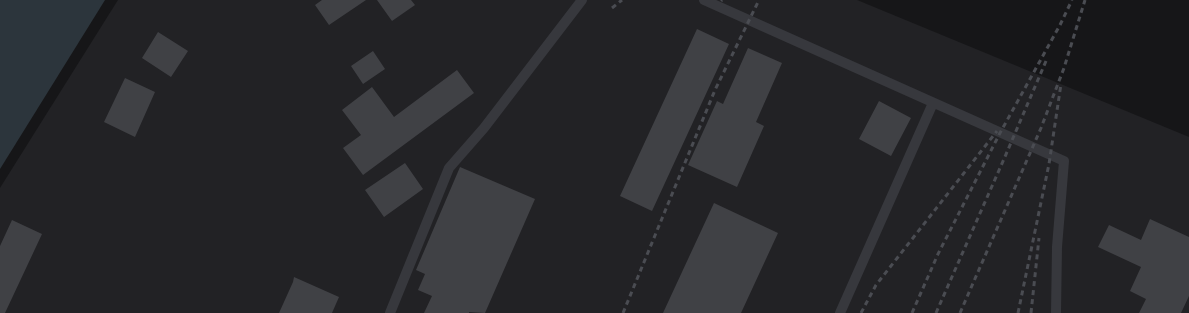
<!DOCTYPE html>
<html>
<head>
<meta charset="utf-8">
<style>
	body { margin:0 }
	canvas { display:block; background:#161618 }
</style>
</head>
<body>
<canvas width="1189" height="313"></canvas>
<script>
const g = document.querySelector('canvas').getContext('2d');
g.lineJoin = 'round';
function fill(path, color) { g.fillStyle = color; g.fill(path, 'evenodd'); }
const shape = rows => new Path2D(rows.map(r => 'M' + r).join(''));
function strokePath(path, color, width, dash) { g.strokeStyle = color; g.lineWidth = width; g.lineCap = dash ? 'butt' : 'round'; g.setLineDash(dash || []); g.stroke(path); }
fill(shape([
	[118,0,857,0,1189,137,1189,313,0,313,0,188]
]), '#222225');
fill(shape([
	[0,0,105,0,0,169]
]), '#2c353c');
fill(shape([
	[322,0,366,0,329,25,315,5],
	[377,0,411,0,415,5,392,21],
	[697,29,729,44,652,211,620,196],
	[158,32,188,51,171,77,142,58],
	[748,48,782,63,756,122,764,126,737,187,688,165,717,101,723,104],
	[373,51,385,69,363,84,351,66],
	[457,70,474,93,363,175,343,148,361,135,342,110,372,87,394,117],
	[125,78,155,92,135,137,104,122],
	[879,101,911,118,891,156,859,139],
	[405,163,423,189,384,217,365,190],
	[460,167,535,199,485,313,469,312,469,313,424,313,432,296,418,290,425,274,416,270],
	[714,203,778,233,741,313,663,313],
	[1150,219,1189,237,1189,296,1181,313,1139,313,1146,299,1130,291,1141,267,1098,247,1109,225,1141,240],
	[12,220,42,234,5,313,0,313,0,246],
	[294,277,339,297,332,313,279,313,293,282]
]), '#404145');
strokePath(shape([
	[704,0,1064,161,1057,247,1056,313],
	[390,313,449,168,484,128,582,0],
	[840,313,933,103]
]), '#37383d', 10);
strokePath(shape([
	[721,1,722,0],
	[612,8,622,0],
	[623,313,715,90,759,0],
	[861,313,876,285,997,131],
	[912,313,938,254,1000,133,1060,25,1072,0],
	[936,313,1004,159,1046,61],
	[960,313,1041,128,1064,68,1085,0],
	[1018,313,1049,164,1061,84],
	[1031,313,1039,238]
]), '#4a4c52', 3, [5, 4]);
</script>
</body>
</html>
